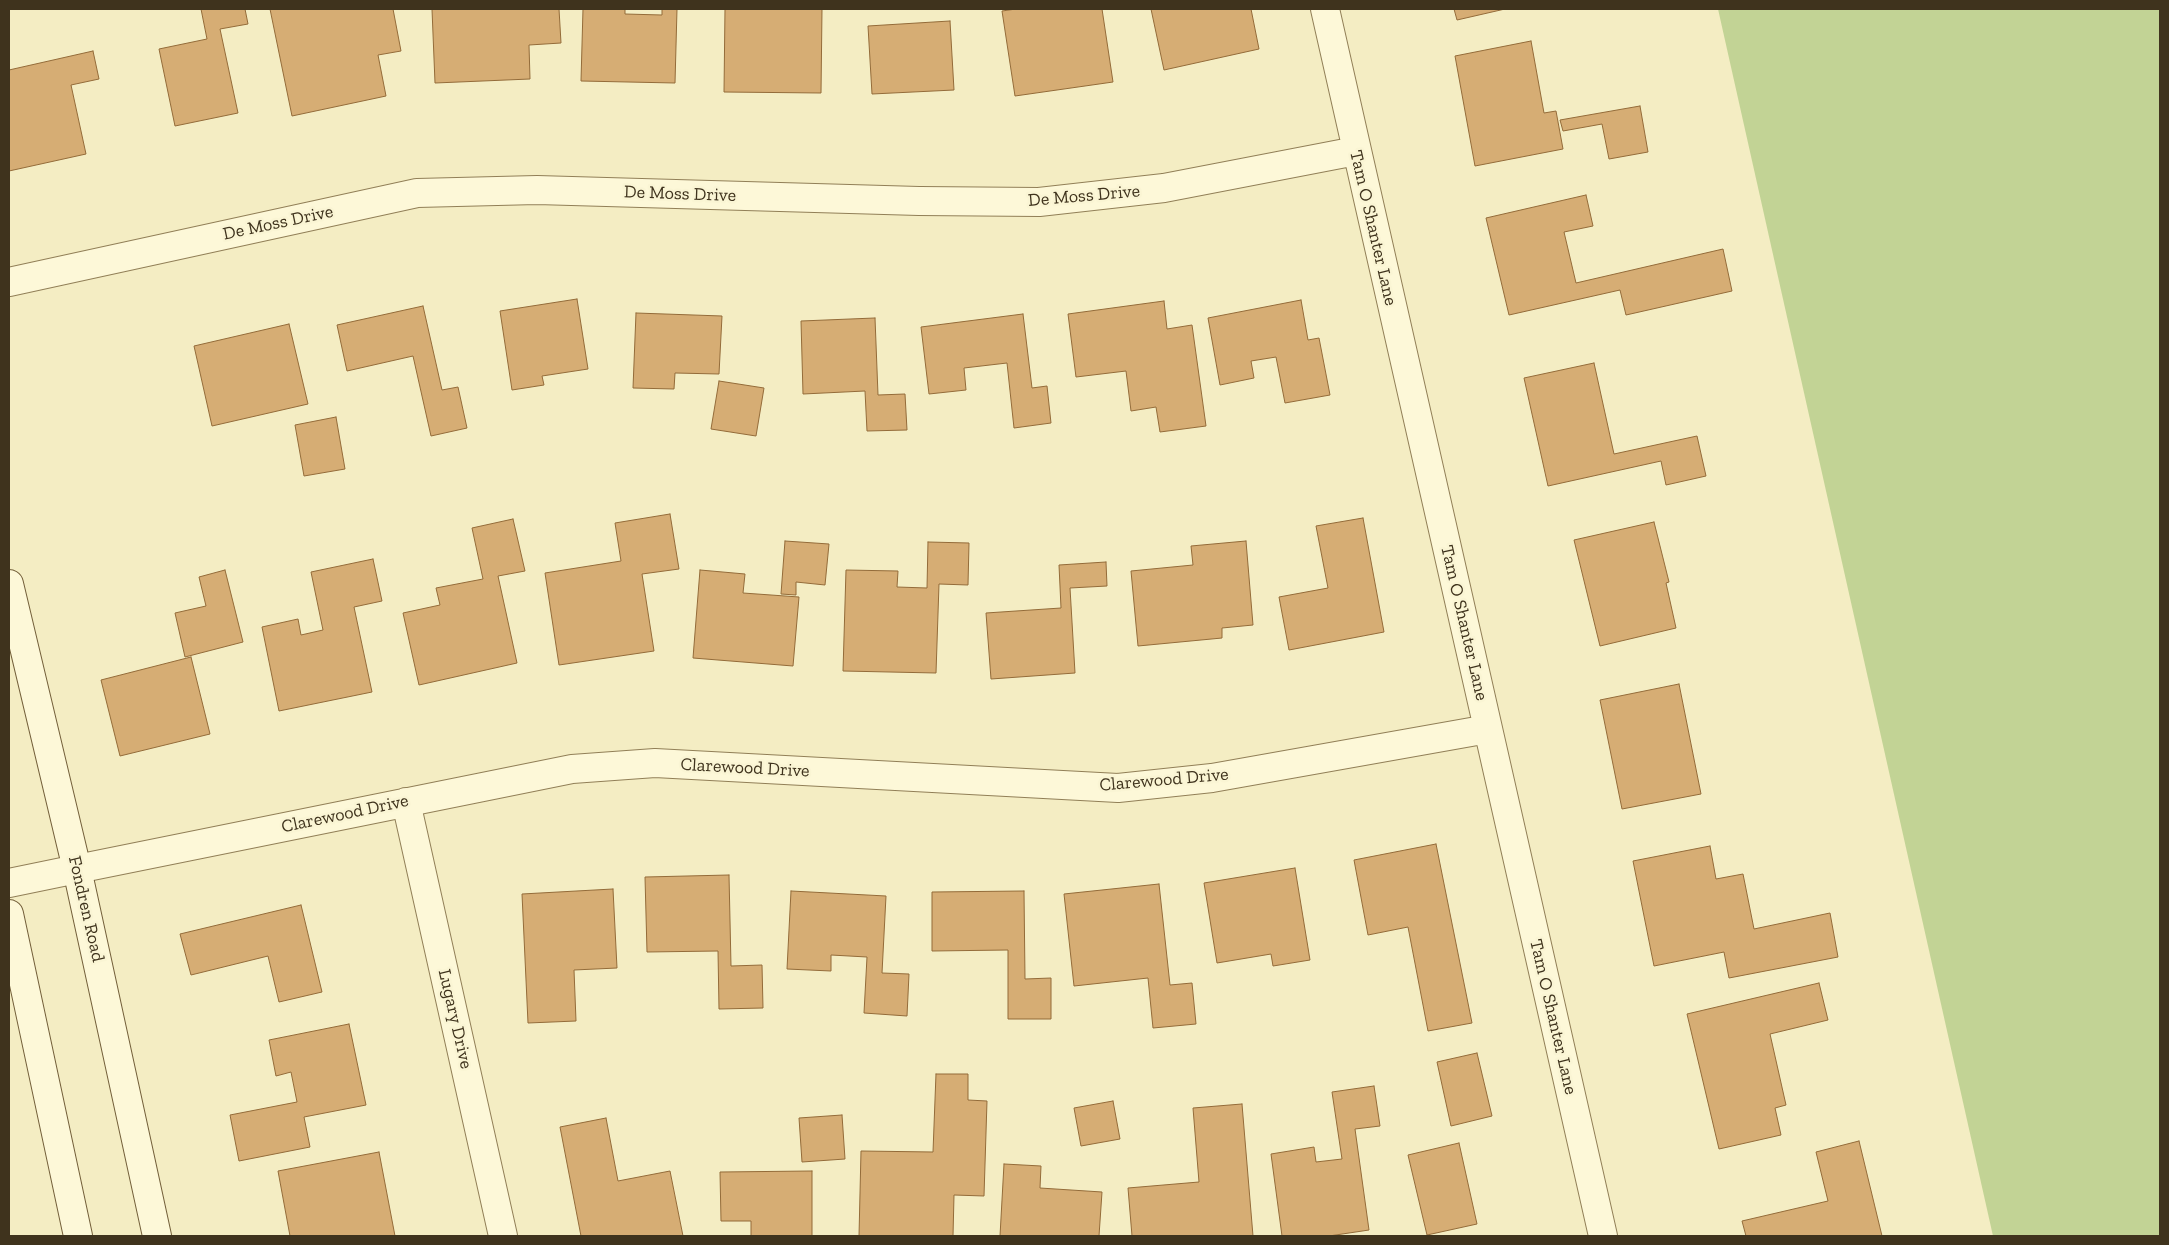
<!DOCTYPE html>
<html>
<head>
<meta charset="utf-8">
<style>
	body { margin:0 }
	#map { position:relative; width:2169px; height:1245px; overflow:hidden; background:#f4edc3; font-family:"Zilla Slab",serif }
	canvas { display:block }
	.frame { position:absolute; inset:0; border:10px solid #3f331d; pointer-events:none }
</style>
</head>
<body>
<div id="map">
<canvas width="2169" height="1245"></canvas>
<div class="frame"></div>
</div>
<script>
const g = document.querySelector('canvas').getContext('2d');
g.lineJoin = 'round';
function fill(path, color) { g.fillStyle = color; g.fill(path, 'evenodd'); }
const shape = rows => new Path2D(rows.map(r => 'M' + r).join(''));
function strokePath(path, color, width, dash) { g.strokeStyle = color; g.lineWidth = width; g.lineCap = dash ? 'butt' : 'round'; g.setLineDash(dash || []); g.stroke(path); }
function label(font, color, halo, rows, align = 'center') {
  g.font = font + ' "Zilla Slab",serif'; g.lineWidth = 5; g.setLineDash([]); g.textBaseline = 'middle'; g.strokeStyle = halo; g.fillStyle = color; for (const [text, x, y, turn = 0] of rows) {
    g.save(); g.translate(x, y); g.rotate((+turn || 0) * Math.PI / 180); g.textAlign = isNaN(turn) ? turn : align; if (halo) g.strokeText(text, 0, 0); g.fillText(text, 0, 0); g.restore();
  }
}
fill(shape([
	[1718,9,2160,9,2160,1236,1993,1236]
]), '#c2d395');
const building = shape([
	[201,9,245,9,248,24,220,29,238,113,175,126,159,49,207,39,201,9],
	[270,9,393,9,401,51,378,55,386,96,292,116,270,9],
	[432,9,559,9,561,43,529,45,530,79,435,83,432,9],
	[583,9,625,9,625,14,662,15,662,9,677,9,675,83,581,81,583,9],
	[725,9,822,9,821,93,724,92,725,9],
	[1016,9,1102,9,1113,82,1015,96,1002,11,1016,9],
	[1151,9,1251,9,1259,49,1164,70,1151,9],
	[1454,9,1505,9,1457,20,1454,9],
	[950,21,954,90,872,94,868,26,950,21],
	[1531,41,1544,113,1556,111,1563,149,1475,166,1455,56,1531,41],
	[93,51,99,79,71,85,86,154,9,171,9,70,93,51],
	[1640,106,1648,152,1609,159,1602,124,1563,131,1560,120,1640,106],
	[1586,195,1593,226,1564,232,1576,283,1723,249,1732,291,1626,315,1620,290,1509,315,1486,218,1586,195],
	[577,299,588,369,542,376,544,385,512,390,500,311,577,299],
	[1301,300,1308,340,1319,338,1330,395,1285,403,1276,357,1251,361,1254,378,1220,385,1208,318,1301,300],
	[1164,301,1167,329,1192,325,1206,426,1160,432,1156,407,1131,411,1126,371,1076,377,1068,314,1164,301],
	[423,306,442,390,458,387,467,428,431,436,413,356,347,371,337,325,423,306],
	[636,313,722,316,719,374,675,373,674,389,633,388,636,313],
	[1023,314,1032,388,1047,386,1051,423,1014,428,1007,363,964,368,966,390,929,394,921,327,1023,314],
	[875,318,878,395,905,394,907,430,867,431,865,391,803,394,801,321,875,318],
	[289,324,308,404,212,426,194,346,289,324],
	[1594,363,1614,454,1697,436,1706,476,1666,485,1661,461,1548,486,1524,378,1594,363],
	[719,381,764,388,756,436,711,429,719,381],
	[336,417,345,469,304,476,295,425,336,417],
	[670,514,679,569,642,574,654,651,559,665,545,573,621,561,615,523,670,514],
	[1363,518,1384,632,1289,650,1279,597,1328,588,1316,526,1363,518],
	[513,519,525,571,498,576,517,663,419,685,403,613,440,605,436,588,483,579,472,528,513,519],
	[1654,522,1669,582,1666,583,1676,628,1600,646,1574,540,1654,522],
	[785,541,829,544,825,585,796,582,796,595,781,594,785,541],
	[1246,541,1253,625,1222,628,1222,638,1138,646,1131,571,1193,565,1191,546,1246,541],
	[928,542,969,543,968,585,939,584,936,673,843,671,846,570,898,571,897,587,927,588,928,542],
	[373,559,382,601,354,607,372,692,279,711,262,627,298,619,301,635,323,630,311,572,373,559],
	[1106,562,1107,586,1070,588,1075,673,991,679,986,613,1061,608,1059,565,1106,562],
	[225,570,243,642,185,657,175,613,206,606,199,577,225,570],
	[700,570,745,574,743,593,799,597,793,666,693,658,700,570],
	[191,657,210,734,120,756,101,680,191,657],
	[1679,684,1701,794,1622,809,1600,700,1679,684],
	[1436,844,1472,1023,1428,1031,1408,927,1368,935,1354,860,1436,844],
	[1710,846,1716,879,1743,874,1754,929,1830,913,1838,957,1729,978,1724,952,1654,966,1633,861,1710,846],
	[1295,868,1310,960,1273,966,1271,954,1217,963,1204,883,1295,868],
	[729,875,731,966,762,965,763,1008,719,1009,718,951,647,952,645,877,729,875],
	[1159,884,1170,985,1192,983,1196,1024,1153,1028,1148,978,1074,986,1064,894,1159,884],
	[613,889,617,968,574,970,576,1021,528,1023,522,894,613,889],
	[791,891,886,896,882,973,909,974,907,1016,864,1013,867,957,831,955,831,971,787,969,791,891],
	[1024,891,1025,979,1051,978,1051,1019,1008,1019,1008,950,932,951,932,892,1024,891],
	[301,905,322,992,279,1002,268,956,191,975,180,934,301,905],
	[1819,983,1828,1020,1770,1034,1786,1105,1775,1108,1781,1135,1719,1149,1687,1014,1819,983],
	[349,1024,366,1105,304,1117,310,1147,239,1161,230,1115,297,1102,291,1072,276,1076,269,1040,349,1024],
	[1477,1053,1492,1116,1451,1126,1437,1062,1477,1053],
	[936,1074,968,1074,968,1100,987,1101,984,1196,954,1195,953,1236,859,1236,861,1151,933,1152,936,1074],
	[1374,1086,1380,1126,1355,1129,1369,1230,1329,1236,1282,1236,1271,1154,1314,1147,1316,1162,1342,1159,1332,1092,1374,1086],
	[1113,1101,1120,1139,1081,1146,1074,1108,1113,1101],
	[1242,1104,1253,1236,1132,1236,1128,1188,1199,1182,1193,1108,1242,1104],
	[842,1115,845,1159,802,1162,799,1118,842,1115],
	[606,1118,618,1181,670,1171,683,1236,581,1236,560,1127,606,1118],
	[1859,1141,1882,1236,1746,1236,1742,1221,1828,1201,1816,1152,1859,1141],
	[1459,1143,1477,1224,1427,1235,1408,1155,1459,1143],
	[379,1152,395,1236,290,1236,278,1171,379,1152],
	[1004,1164,1041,1166,1040,1188,1102,1192,1099,1236,1000,1236,1004,1164],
	[812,1171,812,1236,751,1236,751,1221,721,1221,720,1172,812,1171]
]);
fill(building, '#d6ad74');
strokePath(building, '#936b39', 1);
const minor = shape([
	[1325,9,1603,1236],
	[9,282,417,193,537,190,919,201,1039,202,1164,188,1356,151],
	[406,802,503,1236],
	[77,869,572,769,655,763,1118,788,1212,778,1488,729]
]);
const tertiary = shape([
	[9,883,77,869]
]);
const secondary = shape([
	[9,584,77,869,157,1236],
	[9,914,78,1236]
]);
strokePath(minor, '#917f57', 30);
strokePath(tertiary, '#917f57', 30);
strokePath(secondary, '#735f3a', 30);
strokePath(minor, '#fdf8d8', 28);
strokePath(tertiary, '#fdf8d8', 28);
strokePath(secondary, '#fdf8d8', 28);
label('18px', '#3f331d', '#faf5d4', [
	["De Moss Drive",680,194,2],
	["De Moss Drive",1084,196,-5],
	["De Moss Drive",278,223,-12],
	["Tam O Shanter Lane",1373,228,77],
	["Tam O Shanter Lane",1464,623,77],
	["Clarewood Drive",745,768,3],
	["Clarewood Drive",1164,780,-5],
	["Clarewood Drive",345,814,-12],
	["Fondren Road",86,909,77],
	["Tam O Shanter Lane",1553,1017,77],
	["Lugary Drive",455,1019,77]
]);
</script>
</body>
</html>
